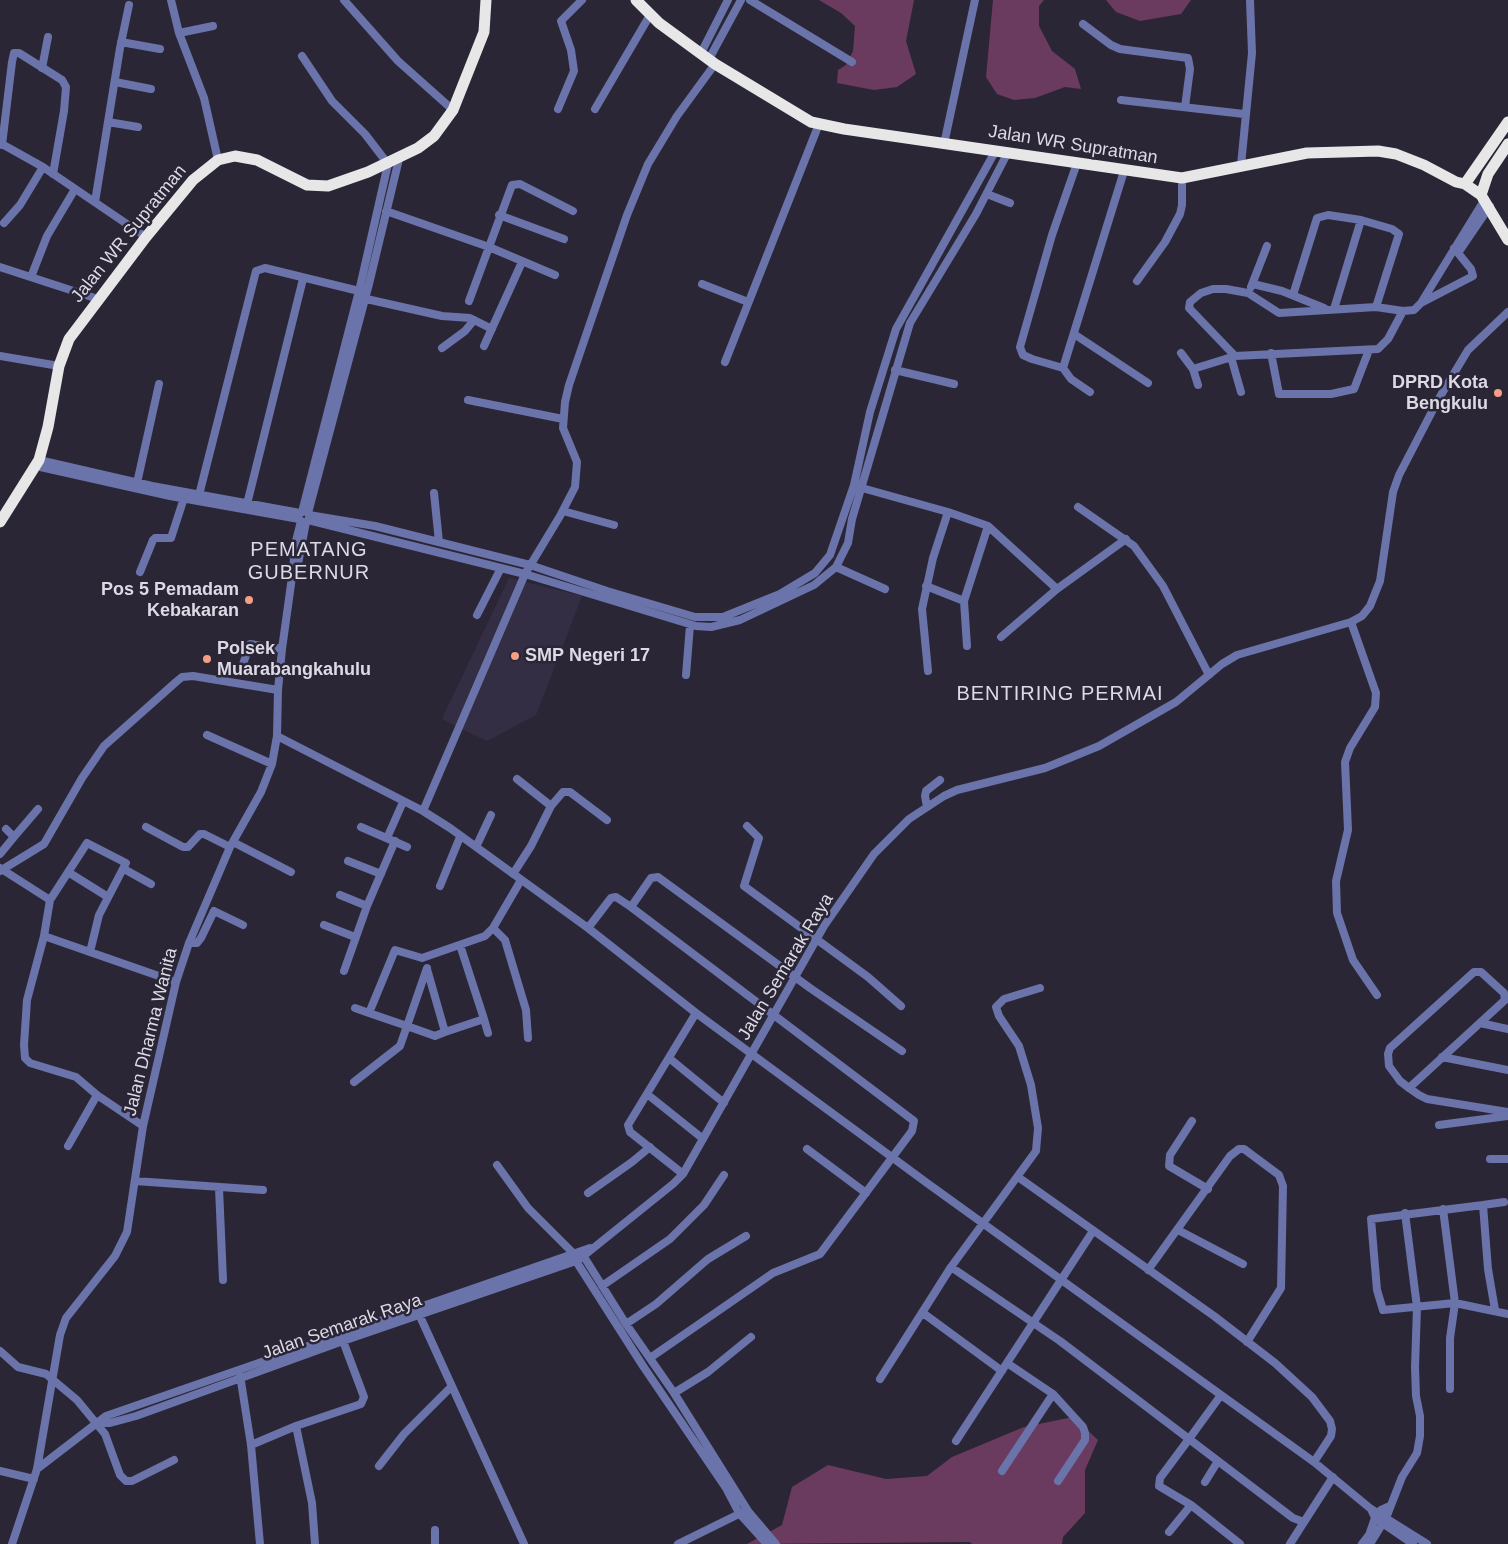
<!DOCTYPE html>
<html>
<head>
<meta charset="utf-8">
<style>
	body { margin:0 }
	canvas { display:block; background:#2a2636 }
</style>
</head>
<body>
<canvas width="1508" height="1544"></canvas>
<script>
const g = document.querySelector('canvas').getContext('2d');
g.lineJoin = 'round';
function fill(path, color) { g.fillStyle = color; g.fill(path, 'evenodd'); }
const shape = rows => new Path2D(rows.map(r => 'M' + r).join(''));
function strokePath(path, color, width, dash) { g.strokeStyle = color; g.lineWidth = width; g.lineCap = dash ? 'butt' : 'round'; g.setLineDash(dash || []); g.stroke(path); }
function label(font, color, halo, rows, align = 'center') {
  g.font = font + ' Helvetica,sans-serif'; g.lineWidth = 5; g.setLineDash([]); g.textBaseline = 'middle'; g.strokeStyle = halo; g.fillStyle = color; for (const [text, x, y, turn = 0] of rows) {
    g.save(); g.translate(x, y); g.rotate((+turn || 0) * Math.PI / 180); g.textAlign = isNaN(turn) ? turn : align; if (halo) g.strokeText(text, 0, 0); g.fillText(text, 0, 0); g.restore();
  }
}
fill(shape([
	[509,578,582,596,536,715,487,741,442,719]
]), '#342e44');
fill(shape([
	[819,0,914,0,906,41,916,74,897,87,874,90,837,83,838,70,846,65,853,51,855,26,841,13],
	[993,0,1044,0,1039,6,1039,26,1052,51,1075,69,1081,89,1065,87,1035,98,1014,100,997,94,986,77],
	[1106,0,1191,0,1181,14,1140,21,1116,12],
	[1073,1417,1098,1440,1085,1470,1085,1513,1063,1537,1062,1544,972,1544,970,1542,747,1544,782,1525,792,1487,828,1465,886,1479,927,1476,952,1457,1024,1427]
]), '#6a3b5f');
strokePath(shape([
	[171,0,179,33,204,98,218,160],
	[344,0,398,61,453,110],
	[750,0,852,62],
	[1083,24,1111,45,1120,49,1188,58,1190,69,1185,107],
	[179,33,213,26],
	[121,42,160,49],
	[701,53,728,0],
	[709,59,741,0],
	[42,68,48,37],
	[115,82,151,89],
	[1121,100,1244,114],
	[558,109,574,71,571,50,561,21,582,0],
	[595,109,650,15],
	[108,122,138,127],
	[0,143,43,167,146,237],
	[944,144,975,0],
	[2,145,12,62,14,53,19,53,62,80,66,87,64,111,53,174],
	[1241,165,1252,53,1250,0],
	[987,194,1010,203],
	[95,202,120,48,129,5],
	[386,211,489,247,555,275],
	[499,215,564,239],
	[4,223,20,205,43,167],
	[1458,253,1490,206],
	[0,267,98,299],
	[31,277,47,236,75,189],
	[1137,281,1165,242,1180,214,1182,205,1182,178],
	[702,284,748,302],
	[1253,284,1282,291,1324,308],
	[1251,287,1267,246],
	[1293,295,1317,218,1328,215,1361,220,1392,229,1399,234,1376,307],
	[362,298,442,316,470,318,492,329],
	[469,301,512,185,520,184,573,211],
	[1421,303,1473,276,1471,269,1454,248],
	[1334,309,1361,220],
	[1074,334,1148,383],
	[484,346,522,262],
	[442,348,465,331,474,320],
	[1181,353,1193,369,1198,385],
	[1271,353,1279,394,1331,394,1354,389,1369,350],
	[0,356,59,366],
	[1235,356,1378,349,1388,339,1403,311],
	[1231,357,1241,392],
	[725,362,819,124],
	[1063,368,1032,359,1023,355,1020,347,1052,235,1077,163],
	[1193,369,1235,356,1189,308,1190,302,1201,293,1213,289,1226,289,1248,293,1279,313,1376,307,1403,311,1414,310,1421,303,1485,199],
	[895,370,954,384],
	[1090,392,1071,379,1063,368,1124,171],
	[468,400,563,419],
	[39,460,152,486,300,513],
	[36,466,170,496,299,519],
	[137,483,159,384],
	[862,488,948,512,988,526,1057,589],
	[434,493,439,542],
	[199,495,256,271,265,268,359,291],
	[247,504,303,279],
	[1078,507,1134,546,1163,586,1209,675],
	[563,511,614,525],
	[302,512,360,287,388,164,365,134,332,101,302,56],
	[308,513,369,284,399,159],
	[309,515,375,526,530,565,607,591,695,617,723,617,780,594,815,573,830,555,854,485,870,412,896,329,996,150],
	[308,520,525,574,696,626,711,627,740,620,814,585,836,567,848,543,852,519,910,323,976,214,1008,152],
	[836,567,885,589],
	[293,571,295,545,301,521],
	[140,572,153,540,155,538,171,538,184,498],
	[926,586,964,601],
	[477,615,501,568],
	[1351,622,1376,693,1375,707,1350,748,1345,762,1348,830,1336,881,1337,913,1353,960,1377,995],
	[1001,637,1057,589,1126,539],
	[967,646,964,601,988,526],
	[242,667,250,644,282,649],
	[928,671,922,609,933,558,948,512],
	[686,675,690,625],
	[207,735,272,764],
	[277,736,423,811,450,828,588,928,696,1013,927,1183,1314,1462,1371,1509,1427,1544],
	[517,779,551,806],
	[927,807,925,796,926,791,940,780],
	[423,811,525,574,560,516,575,487,577,462,563,428,565,402,569,385,627,215,648,164,677,116,715,64],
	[747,826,759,838,744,886,868,977,901,1006],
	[146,827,183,847,188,847,200,834,204,834,230,847],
	[361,827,407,847],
	[14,837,38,809],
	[387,838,403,802],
	[233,842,291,872],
	[476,847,491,815],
	[0,854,14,837,6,829],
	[348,861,381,874],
	[0,868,50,900,44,936,176,982],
	[124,869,151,884],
	[0,871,44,844,82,778,104,746,176,682,182,677,193,676,278,690],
	[68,872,108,897],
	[513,874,531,846,551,806,563,792,570,792,607,820],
	[440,886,460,837],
	[340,895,367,906],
	[50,900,87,843,126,863,99,915,90,952],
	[631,907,651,878,658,877,810,988,902,1051],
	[324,925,355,937],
	[493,928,505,940,526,1010,528,1038],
	[588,928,611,898,616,897,631,907,914,1121,912,1131,820,1254,773,1273,650,1358],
	[44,936,27,1000,24,1045,25,1058,30,1063,76,1077,97,1095],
	[189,943,197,943,201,938,214,911,243,925],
	[427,968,407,1026,369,1013,395,950,422,958,485,936,493,928,521,880],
	[427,969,445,1032,484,1019,460,945],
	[344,971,367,906,395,841],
	[355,1008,369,1013],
	[484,1019,488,1033],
	[1480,1023,1508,1029],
	[1442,1057,1508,1070],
	[669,1058,724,1103],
	[354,1082,400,1046,407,1026,435,1036,445,1032],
	[1409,1088,1505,1000,1504,993,1481,972,1474,972,1390,1048,1388,1054,1389,1066,1400,1081,1409,1088,1419,1095,1427,1099,1508,1112],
	[647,1094,702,1138],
	[1192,1121,1170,1155,1169,1166,1208,1189],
	[1439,1125,1508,1116],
	[68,1146,97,1095,143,1126],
	[807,1149,866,1193],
	[1490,1159,1508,1159],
	[497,1165,528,1208,573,1253,576,1261,643,1366,726,1488,739,1513,767,1544],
	[683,1174,630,1132,628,1125,696,1013],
	[1018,1177,1214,1316,1275,1363,1312,1397,1330,1421,1332,1429,1331,1436,1314,1462],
	[135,1181,263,1190],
	[219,1188,223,1280],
	[588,1193,632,1162,650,1147],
	[1483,1205,1504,1202],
	[1443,1209,1455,1303,1450,1338,1450,1389],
	[1178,1230,1243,1264],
	[581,1252,626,1324,674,1393,748,1511,776,1544],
	[951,1267,1036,1151,1038,1128,1031,1085,1019,1046,999,1016,996,1007,1004,999,1040,988],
	[1148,1270,1230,1156,1239,1149,1244,1149,1279,1175,1283,1186,1281,1288,1247,1342],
	[602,1286,670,1239,704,1205,724,1175],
	[1495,1310,1488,1269,1483,1205,1371,1219,1377,1290,1383,1310,1455,1303,1508,1314],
	[418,1312,524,1544],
	[923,1313,1002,1371],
	[626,1324,656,1304,708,1259,746,1236],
	[0,1351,18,1367,46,1374,77,1400,105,1434,120,1475,126,1481,132,1481,174,1460],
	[1007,1363,1053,1394,1083,1427,1085,1433,1085,1440,1058,1481],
	[240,1375,251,1445,260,1544],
	[880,1379,951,1267,1060,1341,1189,1439,1160,1478,1159,1486,1191,1505,1240,1544],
	[674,1393,708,1372,751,1337],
	[1221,1395,1189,1439,1293,1518,1304,1522,1333,1477],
	[98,1423,110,1423,136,1416,343,1341,576,1261,586,1254,673,1184,683,1174,824,926,874,854,909,819,944,796,957,790,1045,768,1099,746,1176,702,1222,664,1237,655,1351,622,1362,616,1370,606,1380,581,1393,492,1399,475,1438,400,1468,350,1508,312],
	[296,1426,312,1503,315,1544],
	[956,1441,1093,1231],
	[251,1445,296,1426,361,1404,364,1397,343,1341],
	[379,1466,404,1434,451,1387],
	[37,1469,106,1416,590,1248],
	[0,1471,34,1479],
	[1002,1471,1053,1394],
	[1205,1482,1218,1461],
	[1371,1509,1375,1518,1413,1544],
	[435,1530,435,1544],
	[1169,1532,1191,1505],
	[12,1544,37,1469,60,1335,66,1318,115,1256,127,1232,143,1126,176,982,189,943,230,847,261,792,272,764,277,736,278,690,282,649,292,577,298,564,306,522],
	[678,1544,743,1512],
	[1290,1544,1304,1522],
	[1362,1544,1369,1535,1375,1518,1381,1510,1390,1506],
	[1370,1544,1386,1518,1402,1477,1417,1453,1420,1436,1420,1416,1416,1396,1415,1367,1417,1307,1405,1213]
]), '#6a73aa', 8);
strokePath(shape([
	[636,0,659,23,715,64,811,122,844,129,1182,178,1307,153,1378,151,1396,154,1424,165,1456,182,1465,184,1481,195,1508,240],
	[1465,184,1508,122],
	[1481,195,1488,174,1508,144],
	[0,522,39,460,48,427,59,366,69,339,146,237,193,180,218,160,235,156,257,160,307,185,328,186,368,172,418,148,434,136,453,110,484,32,486,0]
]), '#e7e7e7', 11);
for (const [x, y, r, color] of [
	[1498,393,5,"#f49e86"],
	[249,600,5,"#f49e86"],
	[515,656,5,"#f49e86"],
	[207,659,5,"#f49e86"]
]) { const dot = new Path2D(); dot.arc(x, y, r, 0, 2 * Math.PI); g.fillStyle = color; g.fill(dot); strokePath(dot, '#2a2636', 2); }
label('18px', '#dddae5', '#2a2636', [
	["Jalan WR Supratman",1073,145,9],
	["Jalan WR Supratman",129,234,-51],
	["Jalan Semarak Raya",786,967,-59],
	["Jalan Dharma Wanita",151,1032,-76],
	["Jalan Semarak Raya",342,1327,-19]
]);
label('bold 18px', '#dddae5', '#2a2636', [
	["DPRD Kota",1488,383],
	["Bengkulu",1488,404],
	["Pos 5 Pemadam",239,590],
	["Kebakaran",239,611],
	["Polsek",217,649,"left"],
	["Muarabangkahulu",217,670,"left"],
	["SMP Negeri 17",525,656,"left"]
], 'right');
g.letterSpacing = '1px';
label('20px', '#dddae5', '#2a2636', [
	["PEMATANG",309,550],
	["GUBERNUR",309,573],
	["BENTIRING PERMAI",1060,694]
]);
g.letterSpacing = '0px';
</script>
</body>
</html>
